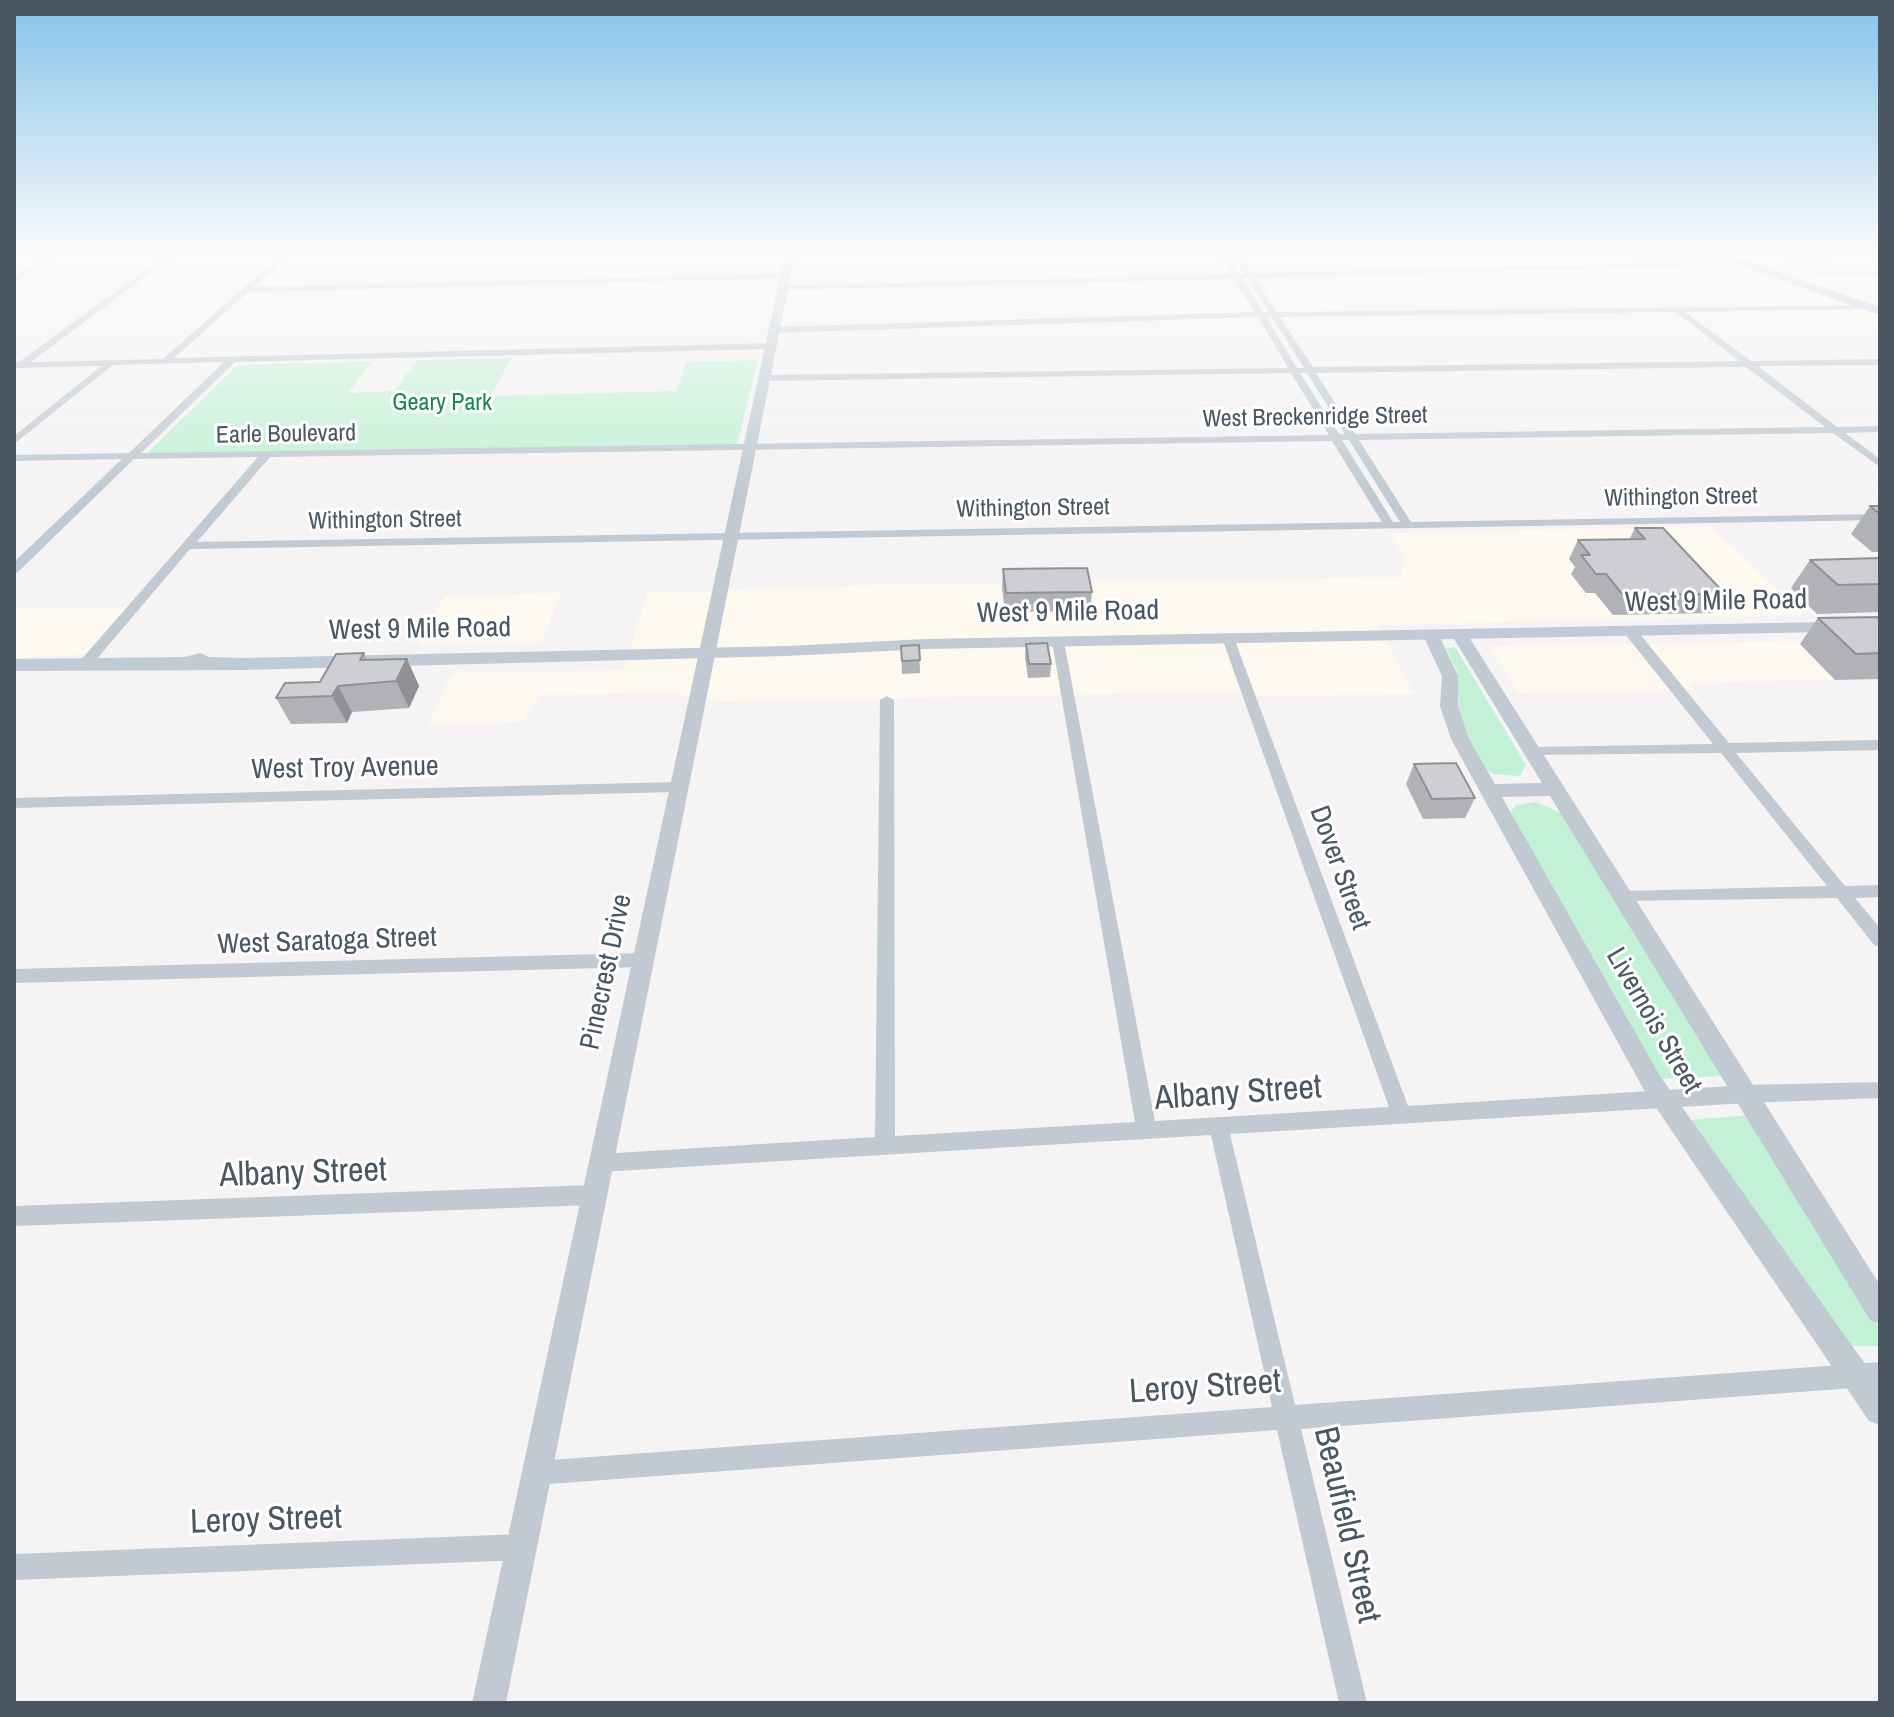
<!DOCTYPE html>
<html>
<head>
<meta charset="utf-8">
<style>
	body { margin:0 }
	#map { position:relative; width:1894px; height:1717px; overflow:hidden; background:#f5f3f3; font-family:"Archivo Narrow",sans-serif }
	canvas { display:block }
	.frame { position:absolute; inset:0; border:16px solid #4a5661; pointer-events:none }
</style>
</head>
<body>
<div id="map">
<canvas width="1894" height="1717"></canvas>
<div class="frame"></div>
</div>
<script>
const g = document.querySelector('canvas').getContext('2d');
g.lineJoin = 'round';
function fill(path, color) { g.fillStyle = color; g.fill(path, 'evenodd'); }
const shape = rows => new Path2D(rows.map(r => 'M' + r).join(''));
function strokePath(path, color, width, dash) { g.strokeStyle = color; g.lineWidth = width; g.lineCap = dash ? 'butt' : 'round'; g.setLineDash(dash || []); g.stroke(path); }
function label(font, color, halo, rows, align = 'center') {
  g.font = font + ' "Archivo Narrow",sans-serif'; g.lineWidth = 6; g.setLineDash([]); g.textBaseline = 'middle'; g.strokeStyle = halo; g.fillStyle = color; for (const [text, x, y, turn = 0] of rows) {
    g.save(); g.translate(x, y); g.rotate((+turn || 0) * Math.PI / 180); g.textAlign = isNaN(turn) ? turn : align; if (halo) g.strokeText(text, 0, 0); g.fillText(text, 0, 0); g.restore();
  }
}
fill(shape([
	[1663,254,1698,254,1880,316,1880,330],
	[1768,254,1820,254,1862,270,1815,270],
	[1712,526,1803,615,1377,625,1415,694,1248,696,1247,693,1158,693,721,702,673,693,540,695,523,722,428,724,452,673,624,670,647,593,876,585,1401,577,1404,558,1389,533],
	[561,593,541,643,418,645,445,596],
	[127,607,87,654,14,658,14,609],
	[1880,640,1880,679,1689,683,1693,690,1519,694,1489,646]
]), '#fdf9ef');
fill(shape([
	[512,358,490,396,677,391,686,362,758,360,737,445,147,453,238,365,373,361,348,393,394,391,417,360],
	[1455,647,1526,765,1520,776,1492,774,1483,766,1467,738,1459,713,1457,671,1446,648],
	[1536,802,1561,813,1723,1076,1660,1079,1513,820,1511,811,1516,805],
	[1749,1115,1880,1330,1880,1346,1850,1346,1689,1120]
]), '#c3f1d5');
fill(shape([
	[49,254,58,254,14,282,14,277,49,254],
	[167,254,176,254,31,362,163,359,282,254,291,254,254,287,786,274,790,276,786,278,248,292,174,358,771,343,775,346,771,349,235,362,141,453,1329,435,1291,373,764,381,759,378,764,375,1288,368,1258,317,774,333,770,330,774,327,1255,312,1234,279,780,290,783,286,1231,274,1219,254,1227,254,1239,274,1245,274,1232,254,1240,254,1252,273,1738,261,1741,265,1255,278,1277,312,1872,305,1869,309,1685,312,1751,361,1880,359,1880,365,1758,366,1837,427,1880,426,1880,432,1845,433,1880,459,1880,467,1833,433,1359,440,1411,522,1880,514,1880,520,190,549,90,667,85,668,80,667,80,661,258,457,134,459,18,572,14,573,14,562,122,459,14,461,14,455,129,453,224,362,113,365,14,444,14,436,101,366,14,368,14,362,19,362,167,254],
	[1242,278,1247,278,1269,312,1263,312,1242,278],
	[1676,312,1739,361,1313,367,1280,317,1676,312],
	[1266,317,1272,317,1304,368,1297,368,1266,317],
	[1746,367,1825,427,1355,434,1316,373,1746,367],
	[1300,373,1307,373,1345,434,1339,434,1300,373],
	[1342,440,1349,440,1400,522,1393,522,1342,440],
	[1332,441,1382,522,197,542,270,457,1332,441],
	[1817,271,1880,271,1880,275,1814,275,1817,271],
	[1630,627,1635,628,1729,743,1880,740,1880,750,1736,753,1845,886,1880,885,1880,897,1855,898,1880,928,1880,947,1874,945,1837,898,1619,901,1617,897,1619,893,1625,891,1827,886,1721,753,1528,755,1526,752,1528,749,1533,747,1713,744,1625,634,1625,628,1630,627],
	[1228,634,1234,638,1408,1106,1747,1085,1880,1082,1880,1098,1747,1103,1230,1134,1295,1405,1880,1362,1880,1386,1301,1429,1367,1703,1339,1703,1277,1430,536,1485,527,1482,524,1473,527,1464,536,1461,1272,1407,1211,1135,600,1172,593,1170,590,1163,593,1156,600,1154,875,1137,880,700,887,696,894,700,895,1136,1135,1122,1052,642,1058,638,1064,642,1155,1121,1389,1107,1222,638,1228,634],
	[677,782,684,787,677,792,14,808,14,798,677,782],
	[642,953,648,955,651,960,648,965,642,967,14,983,14,969,642,953],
	[593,1185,600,1188,603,1195,600,1202,593,1205,14,1226,14,1206,593,1185],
	[522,1534,531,1538,535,1547,531,1556,522,1560,14,1580,14,1554,522,1534]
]), '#c1cad2');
fill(shape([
	[785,254,795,254,506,1703,472,1703,785,254],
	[1459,629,1467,634,1880,1285,1880,1324,1870,1320,1550,796,1502,797,1660,1076,1880,1385,1880,1425,1869,1421,1644,1090,1451,739,1440,706,1442,676,1423,635,1431,630,1439,635,1458,676,1458,706,1469,739,1495,784,1542,783,1451,634,1459,629]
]), '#c1cad2');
fill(shape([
	[1880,621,1880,631,926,649,786,656,243,670,14,671,14,659,185,657,200,653,209,657,243,658,786,646,926,639,1880,621]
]), '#c1cbd6');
fill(shape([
	[1707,254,1725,254,1880,307,1880,315,1707,254]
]), '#b3c2d1');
fill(shape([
	[1870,506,1880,506,1880,552,1872,552,1851,534],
	[1635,528,1725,594,1713,613,1613,615,1595,593,1586,593,1571,574,1575,567,1569,559,1578,540,1629,540],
	[1880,558,1880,612,1817,614,1791,588,1810,560],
	[1003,569,1092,592,1090,611,1005,612,1002,588],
	[1880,617,1880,679,1835,680,1800,644,1818,618],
	[1026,644,1051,664,1050,677,1028,678,1025,657],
	[919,645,920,673,902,674,901,646],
	[364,653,367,660,407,659,419,686,409,708,352,712,347,723,291,724,276,698,320,682],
	[1414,764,1475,798,1465,818,1423,819,1406,784]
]), '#b0b2b7');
fill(shape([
	[407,659,419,686,409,708,396,681],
	[338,686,352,712,347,723,332,696]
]), '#909195');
const building = shape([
	[1870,506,1880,506,1880,514,1870,506],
	[1635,528,1663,528,1725,594,1623,595,1606,574,1596,574,1581,555,1590,555,1578,540,1645,539,1635,528],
	[1880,558,1880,584,1838,585,1810,560,1880,558],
	[1087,568,1092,592,1006,593,1003,569,1087,568],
	[1880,617,1880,653,1856,654,1818,618,1880,617],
	[1047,643,1051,664,1029,664,1026,644,1047,643],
	[919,645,920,660,902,661,901,646,919,645],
	[364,653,360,660,407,659,396,681,338,686,332,696,276,698,285,683,320,682,336,654,364,653],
	[1456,763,1475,798,1432,799,1414,764,1456,763]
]);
fill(building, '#cdcfd5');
strokePath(building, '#909195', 2);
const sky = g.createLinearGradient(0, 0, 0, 494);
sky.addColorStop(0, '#85c3ea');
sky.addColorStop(0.51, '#fafafa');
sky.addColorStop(1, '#fafafa00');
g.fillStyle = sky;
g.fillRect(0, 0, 1894, 494);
label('24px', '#17864f', '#fff', [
	["Geary Park",442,404]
]);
label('24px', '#4a5661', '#fff', [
	["West Breckenridge Street",1315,418,-1],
	["Earle Boulevard",286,435,-1],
	["Withington Street",1681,498,-1],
	["Withington Street",1033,509,-1],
	["Withington Street",385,521,-1]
]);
label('28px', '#4a5661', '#fff', [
	["West 9 Mile Road",1716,602,-1],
	["West 9 Mile Road",1068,613,-1],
	["West 9 Mile Road",420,630,-1],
	["West Troy Avenue",345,769,-1],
	["Dover Street",1339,868,70],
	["West Saratoga Street",327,942,-2],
	["Pinecrest Drive",607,972,-78],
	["Livernois Street",1653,1021,60]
]);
label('34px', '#4a5661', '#fff', [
	["Albany Street",1238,1094,-4],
	["Albany Street",303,1174,-2],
	["Leroy Street",1205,1388,-4],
	["Leroy Street",266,1521,-2],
	["Beaufield Street",1346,1525,77]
]);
</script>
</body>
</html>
